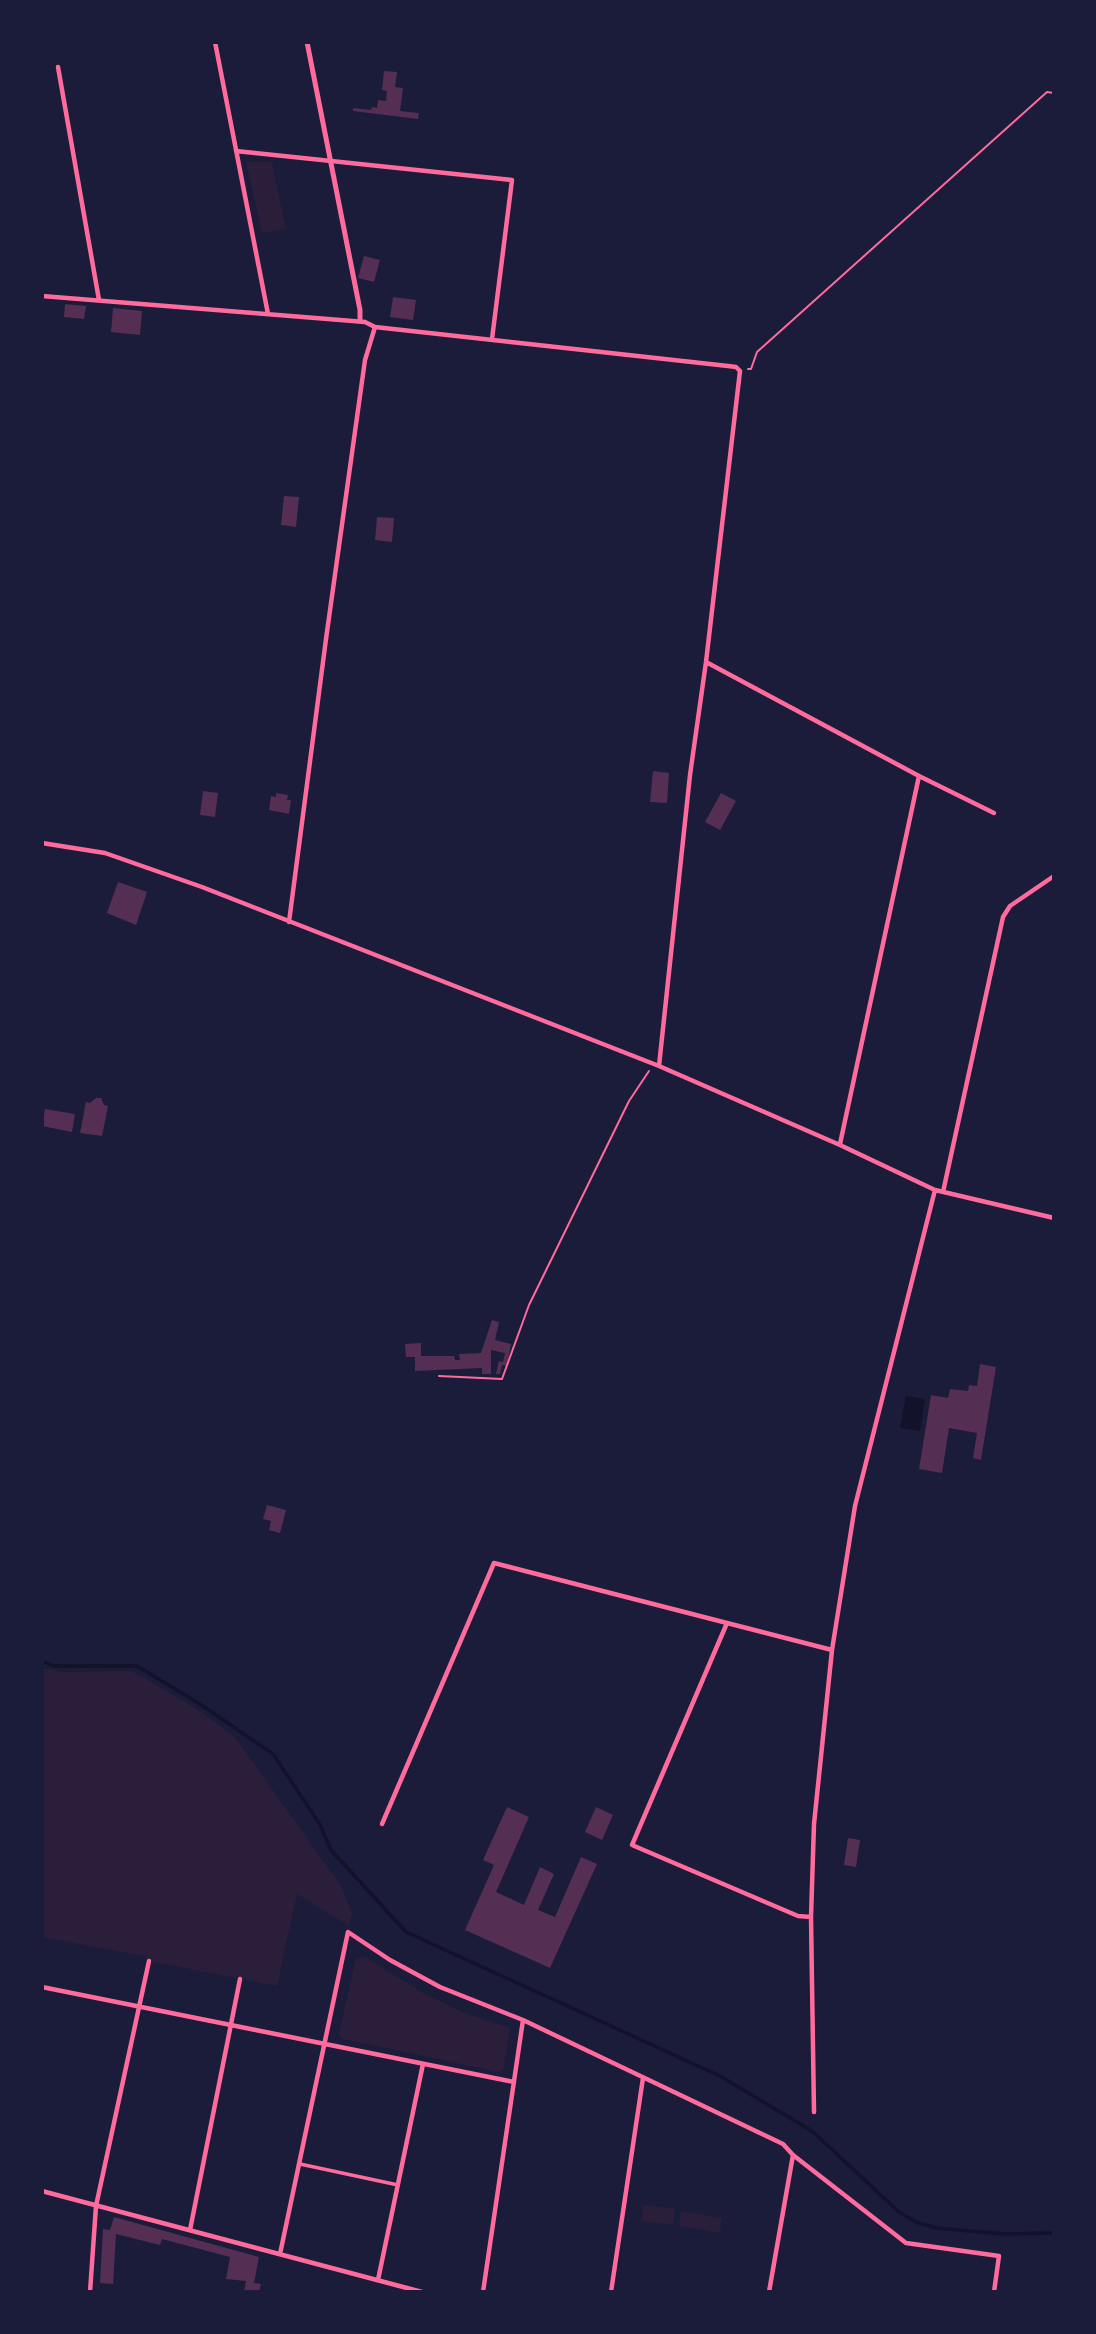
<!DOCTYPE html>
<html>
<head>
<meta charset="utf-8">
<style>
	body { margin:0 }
	#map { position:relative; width:1096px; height:2334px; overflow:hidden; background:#1b1b3a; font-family:"Roboto Condensed",sans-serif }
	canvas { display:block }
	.frame { position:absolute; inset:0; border:44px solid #1b1b3a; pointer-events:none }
</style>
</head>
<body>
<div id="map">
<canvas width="1096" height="2334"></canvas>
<div class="frame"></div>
</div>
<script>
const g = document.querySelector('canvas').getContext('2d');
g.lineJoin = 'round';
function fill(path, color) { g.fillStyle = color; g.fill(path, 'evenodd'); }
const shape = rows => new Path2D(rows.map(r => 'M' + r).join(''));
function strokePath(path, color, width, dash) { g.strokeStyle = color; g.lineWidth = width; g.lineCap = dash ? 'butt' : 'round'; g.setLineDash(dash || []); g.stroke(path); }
fill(shape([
	[246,162,272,162,286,229,262,233],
	[42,1668,63,1672,132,1671,197,1709,235,1737,341,1886,352,1913,349,1926,297,1894,277,1986,149,1961,144,1956,42,1937],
	[365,1957,423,1993,465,2013,510,2028,504,2068,499,2072,343,2039,339,2034,356,1958],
	[644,2205,675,2209,673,2225,641,2221],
	[681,2211,722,2218,720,2233,679,2226]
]), '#2a1e3b');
fill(shape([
	[906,1396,925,1399,920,1431,900,1428]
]), '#12122b');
strokePath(shape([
	[42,1661,54,1666,137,1666,200,1704,273,1754,319,1823,331,1850,406,1932,720,2076,812,2131,899,2212,916,2222,936,2228,1005,2234,1054,2233]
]), '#12122b', 3.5);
fill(shape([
	[384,71,397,72,395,87,403,88,400,111,419,113,418,119,353,111,353,108,371,110,372,107,377,108,378,100,386,101,387,91,382,90],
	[364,256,380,260,374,282,358,278],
	[393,297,416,300,413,320,390,317],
	[65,304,86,306,84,319,64,317],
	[113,308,142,311,140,335,111,332],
	[284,496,299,497,296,527,281,525],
	[377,517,394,518,392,542,375,540],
	[653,771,669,773,667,803,650,802],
	[203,791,218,793,215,817,200,815],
	[276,793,288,795,287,800,291,800,289,814,269,810,271,796,276,797],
	[721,793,736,801,720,830,705,822],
	[118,882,147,892,136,925,107,913],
	[96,1098,101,1098,104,1105,108,1106,102,1136,80,1133,86,1102,90,1103],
	[45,1109,75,1114,72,1132,42,1126],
	[492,1320,499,1322,495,1340,511,1344,507,1366,502,1365,500,1374,496,1374,499,1361,503,1362,505,1353,491,1350,491,1374,482,1374,482,1368,415,1371,415,1357,406,1357,405,1344,421,1343,421,1356,454,1356,455,1360,460,1360,459,1354,481,1353],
	[980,1364,996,1367,981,1460,973,1458,977,1433,949,1428,942,1473,919,1469,931,1395,948,1398,950,1389,968,1391,969,1385,977,1386],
	[267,1505,286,1510,280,1533,269,1530,271,1521,263,1519],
	[507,1807,529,1817,496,1892,524,1905,540,1867,554,1874,538,1910,555,1917,581,1857,597,1864,550,1968,465,1930,494,1865,483,1860],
	[596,1807,613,1815,602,1840,585,1832],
	[848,1838,860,1840,856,1867,844,1865],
	[114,2217,259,2257,254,2283,261,2284,259,2292,244,2292,246,2281,226,2279,230,2257,162,2239,160,2245,116,2234,113,2284,100,2283,103,2229,110,2230]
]), '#542f53');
strokePath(shape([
	[748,369,751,369,757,352,1047,92,1054,93],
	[439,1376,502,1379,529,1305,629,1101,649,1071]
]), '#ff6b9d', 2);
strokePath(shape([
	[300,2164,398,2185]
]), '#ff6b9d', 3.5);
strokePath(shape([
	[215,42,268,314],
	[58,67,99,300],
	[236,151,512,180,492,339],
	[42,296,365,322,375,327,728,366,736,367,740,371,706,662,690,775,659,1066],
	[706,662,919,776,840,1144],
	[919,776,994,813],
	[42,843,105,853,202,887,659,1066,840,1145,935,1190,1054,1218],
	[289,922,326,639,365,360,375,327],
	[943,1192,1003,917,1010,906,1054,876],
	[382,1824,494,1563,727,1623],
	[811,1917,798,1916,632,1845,727,1623,832,1650],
	[42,1987,514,2082],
	[814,2112,811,1917,814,1824,832,1650,855,1506,935,1190],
	[42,2191,422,2292],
	[190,2230,240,1979],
	[280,2254,348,1932,390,1960,440,1987,523,2020,783,2144,793,2155,906,2243,999,2256,994,2292],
	[378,2280,423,2064],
	[90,2292,96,2206,149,1961],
	[483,2292,523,2020],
	[611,2292,643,2078],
	[769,2292,793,2155]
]), '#ff6b9d', 4.5);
strokePath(shape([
	[307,42,360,310,360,321]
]), '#ff6b9d', 5);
</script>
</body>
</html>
